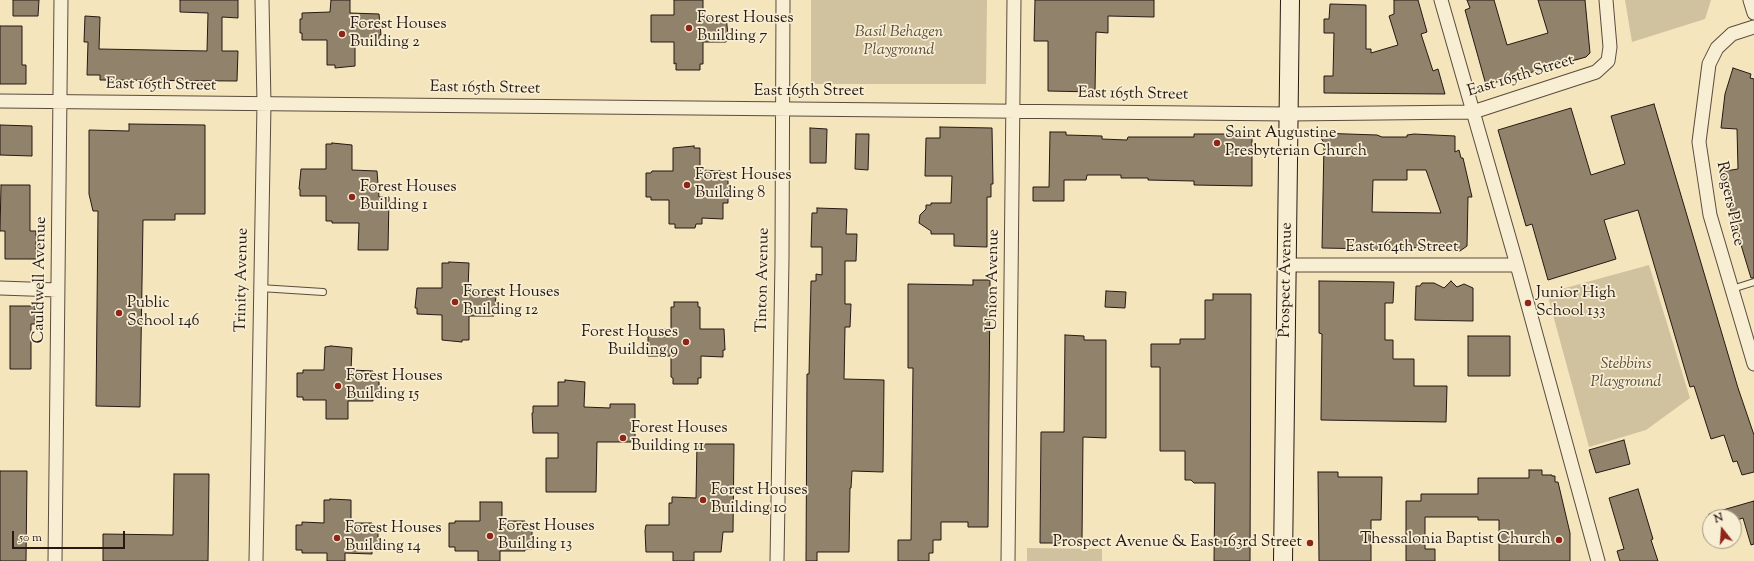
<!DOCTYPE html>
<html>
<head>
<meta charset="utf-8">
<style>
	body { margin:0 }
	#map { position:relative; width:1754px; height:561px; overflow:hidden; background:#f4e5bc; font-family:"Sorts Mill Goudy",serif }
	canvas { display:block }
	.north { position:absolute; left:1702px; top:509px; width:40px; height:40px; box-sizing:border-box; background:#f8eed3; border:1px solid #a49986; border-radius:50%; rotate:343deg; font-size:11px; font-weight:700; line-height:16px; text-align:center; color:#261913 }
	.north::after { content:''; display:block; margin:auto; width:14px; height:18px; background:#8f2418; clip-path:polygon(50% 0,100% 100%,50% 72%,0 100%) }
	.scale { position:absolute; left:12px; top:531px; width:113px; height:18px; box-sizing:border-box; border:2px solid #261913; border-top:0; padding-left:5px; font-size:12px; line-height:14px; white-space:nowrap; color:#261913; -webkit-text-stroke:3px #f8eed3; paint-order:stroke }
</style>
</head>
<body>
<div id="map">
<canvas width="1754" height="561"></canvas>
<div class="north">N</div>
<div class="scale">50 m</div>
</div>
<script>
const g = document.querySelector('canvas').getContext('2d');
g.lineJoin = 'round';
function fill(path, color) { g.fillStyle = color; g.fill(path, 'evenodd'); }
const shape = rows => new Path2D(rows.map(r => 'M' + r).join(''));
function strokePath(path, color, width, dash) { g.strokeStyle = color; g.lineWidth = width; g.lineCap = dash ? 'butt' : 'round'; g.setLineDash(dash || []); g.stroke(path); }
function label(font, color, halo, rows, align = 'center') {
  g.font = font + ' "Sorts Mill Goudy",serif'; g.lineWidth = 3.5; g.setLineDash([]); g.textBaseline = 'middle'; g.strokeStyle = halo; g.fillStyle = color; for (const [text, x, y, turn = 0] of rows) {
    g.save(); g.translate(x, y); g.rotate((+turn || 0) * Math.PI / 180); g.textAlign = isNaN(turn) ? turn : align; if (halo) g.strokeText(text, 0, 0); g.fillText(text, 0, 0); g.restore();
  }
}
fill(shape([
	[811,0,987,0,986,84,811,84],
	[1625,0,1711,0,1705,19,1632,42],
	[1649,265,1690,398,1646,430,1589,447,1547,293],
	[1027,548,1102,549,1102,561,1027,561]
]), '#d1c29f');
const building = shape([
	[13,0,39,0,38,16,13,16,13,0],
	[180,0,238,0,238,18,222,17,222,51,238,51,237,81,100,80,100,75,87,75,88,42,84,42,85,16,100,17,99,49,207,51,208,13,180,12,180,0],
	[331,0,350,0,350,13,379,14,381,35,379,35,379,41,355,41,355,66,335,68,335,65,327,65,327,40,302,40,302,33,300,33,300,19,302,19,302,13,330,12,331,0],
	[674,0,703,0,703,15,726,15,728,36,726,42,703,42,703,64,700,64,700,70,676,70,676,63,674,64,674,42,651,42,651,15,674,15,674,0],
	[1035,0,1154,0,1154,17,1108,16,1108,33,1096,32,1095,92,1048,91,1048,41,1034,41,1035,0],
	[1394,0,1418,0,1427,32,1421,34,1433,71,1438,69,1445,94,1324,93,1324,76,1333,76,1334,33,1324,33,1324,19,1329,19,1330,4,1366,5,1366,49,1371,49,1371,53,1398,45,1389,16,1394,14,1394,0],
	[1467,0,1494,0,1507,45,1548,33,1538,0,1585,0,1590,53,1586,57,1486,85,1465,10,1470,8,1467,0],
	[0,26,22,26,22,65,26,65,26,84,0,84,0,26],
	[1733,68,1751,74,1750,78,1754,79,1754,278,1751,278,1719,172,1738,169,1737,129,1721,128,1725,94,1733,68],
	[1654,104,1738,388,1754,435,1754,472,1742,475,1737,461,1733,462,1724,435,1711,439,1694,386,1690,387,1638,210,1604,220,1616,259,1548,280,1532,224,1526,226,1498,130,1571,108,1591,175,1625,164,1611,116,1654,104],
	[129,124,205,125,205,214,175,214,175,220,143,220,140,407,96,406,98,211,93,211,89,194,89,130,129,131,129,124],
	[0,125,32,126,32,156,0,155,0,125],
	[940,127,992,128,993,184,991,184,991,197,987,197,987,247,954,246,954,234,931,234,931,231,919,223,920,215,926,209,926,205,931,205,931,203,951,203,952,176,925,176,926,138,940,138,940,127],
	[810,128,827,129,826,163,810,163,810,128],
	[1050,132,1066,132,1066,135,1102,136,1102,139,1127,140,1128,137,1194,137,1194,134,1252,134,1252,186,1194,185,1194,181,1148,180,1148,178,1121,178,1121,175,1087,175,1086,180,1064,180,1064,201,1033,201,1033,187,1049,187,1050,132],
	[1318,133,1377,135,1382,137,1407,137,1407,135,1414,134,1455,136,1455,152,1459,150,1461,158,1463,158,1472,197,1468,197,1467,246,1460,251,1446,251,1442,247,1431,252,1425,247,1411,248,1407,252,1401,249,1394,250,1387,245,1380,251,1375,249,1322,248,1324,143,1318,133],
	[1407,170,1426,170,1441,213,1372,212,1373,180,1407,180,1407,170],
	[856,134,869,134,868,170,855,169,856,134],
	[332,143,352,145,352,170,377,171,379,197,389,197,388,250,358,250,359,223,332,223,332,221,326,221,326,196,300,196,300,189,299,189,301,169,326,169,326,144,332,144,332,143],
	[694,146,694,148,700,148,700,170,722,171,722,173,728,173,728,203,723,203,723,219,702,218,702,224,696,224,695,228,675,228,675,224,669,224,669,200,651,200,651,197,646,197,646,173,651,173,652,171,673,171,673,148,694,146],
	[1,185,30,185,30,231,36,231,36,259,5,259,5,231,0,231,1,185],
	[817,208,847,209,846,234,857,234,856,261,845,261,845,304,851,304,850,327,845,327,844,379,884,380,883,472,852,471,851,488,850,488,849,552,817,552,817,561,806,561,807,374,809,374,811,281,816,281,816,274,822,275,822,247,811,247,812,213,817,213,817,208],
	[449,262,469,263,468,289,494,289,494,296,496,296,494,316,469,316,469,340,462,340,462,342,442,340,442,315,417,314,417,308,415,308,417,288,442,288,442,263,449,263,449,262],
	[973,280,990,280,988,527,968,527,968,522,941,522,941,540,933,540,933,553,929,553,929,561,898,561,898,540,911,540,913,368,908,368,908,284,973,285,973,280],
	[1319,281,1394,282,1393,303,1385,303,1385,340,1393,340,1393,359,1414,359,1414,386,1447,386,1446,422,1321,420,1322,334,1319,333,1319,281],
	[1451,281,1457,287,1464,284,1473,288,1473,321,1415,320,1416,286,1420,286,1422,283,1434,283,1444,288,1451,281],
	[1106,291,1126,292,1125,308,1105,307,1106,291],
	[1213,294,1251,294,1250,561,1214,561,1215,483,1194,483,1191,480,1185,480,1185,451,1160,451,1160,367,1151,367,1151,344,1180,344,1180,339,1205,339,1205,300,1213,300,1213,294],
	[674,302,698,302,698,307,700,307,700,329,724,329,725,350,723,350,723,357,701,356,701,378,698,378,698,384,673,384,673,378,671,377,671,356,648,356,648,329,671,329,671,307,674,307,674,302],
	[10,306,35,306,35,324,31,324,31,369,10,369,10,306],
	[1065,335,1084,336,1084,340,1106,340,1106,438,1083,437,1082,540,1060,540,1060,543,1040,543,1041,432,1064,432,1065,335],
	[1468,336,1510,336,1510,376,1468,376,1468,336],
	[331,346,352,348,351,370,373,371,373,374,379,373,379,398,373,398,373,401,348,401,348,419,326,419,326,400,303,400,303,397,297,397,297,373,303,373,303,370,324,370,325,347,331,346],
	[565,380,585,382,584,407,610,408,610,404,635,404,635,442,597,442,596,492,546,492,546,458,558,458,558,433,533,433,532,413,533,413,533,406,558,406,558,382,565,382,565,380],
	[1624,440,1630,464,1596,473,1589,450,1624,440],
	[697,444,734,444,733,532,723,532,721,552,694,552,694,561,673,561,673,552,646,552,645,531,646,525,669,525,669,503,672,503,672,497,696,498,697,444],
	[1529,470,1542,470,1542,475,1552,475,1552,476,1555,476,1555,482,1558,482,1570,533,1570,561,1499,561,1499,520,1478,520,1478,517,1425,517,1425,549,1435,549,1435,561,1406,561,1406,501,1421,501,1421,494,1478,494,1478,478,1529,478,1529,470],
	[0,471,27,471,26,561,0,561,0,471],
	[1318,472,1338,472,1338,477,1382,477,1381,520,1371,520,1371,561,1319,561,1318,472],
	[174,474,209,474,208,561,103,561,103,534,173,535,174,474],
	[1638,489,1653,539,1651,540,1658,561,1620,561,1617,551,1624,549,1609,498,1638,489],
	[330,499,351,500,351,523,372,523,372,526,378,526,378,551,372,550,372,554,345,553,345,561,327,561,327,553,302,553,302,550,296,550,296,525,302,525,302,522,324,523,324,500,330,500,330,499],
	[1754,501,1754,544,1751,545,1743,518,1734,521,1734,517,1709,517,1709,514,1754,501],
	[480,502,502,502,502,521,525,521,525,524,532,524,532,549,525,549,525,551,500,551,500,561,478,561,478,551,455,551,455,547,449,547,449,523,455,523,455,521,480,521,480,502]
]);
fill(building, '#91836b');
strokePath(building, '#261913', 1);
const lane = shape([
	[260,288,323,292],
	[1732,289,1754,282]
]);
const street = shape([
	[1441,0,1517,265,1598,561],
	[1750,0,1754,13],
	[1754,27,1732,34,1717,48,1709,64,1699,142,1710,215,1754,364],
	[0,101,1289,114,1473,112,1596,72,1608,61,1610,47,1606,0],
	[1287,265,1517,265],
	[0,288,57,290],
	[55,561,61,0],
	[256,561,264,104,262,0],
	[777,561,782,259,783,0],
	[1008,561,1014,0]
]);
const secondary = shape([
	[1283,561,1290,0]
]);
strokePath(lane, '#5a4c3d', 8);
strokePath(street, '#5a4c3d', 15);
strokePath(secondary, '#261913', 20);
strokePath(lane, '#f8eed3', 6);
strokePath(street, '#f8eed3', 13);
strokePath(secondary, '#f8eed3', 18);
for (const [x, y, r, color] of [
	[689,28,4,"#8f2418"],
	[342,34,4,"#8f2418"],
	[1217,143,4,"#8f2418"],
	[687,185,4,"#8f2418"],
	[352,197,4,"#8f2418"],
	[455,302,4,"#8f2418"],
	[1528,303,4,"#8f2418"],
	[119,313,4,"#8f2418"],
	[686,342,4,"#8f2418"],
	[338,386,4,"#8f2418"],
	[623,438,4,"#8f2418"],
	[703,500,4,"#8f2418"],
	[490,536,4,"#8f2418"],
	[337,538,4,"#8f2418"],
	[1559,540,4,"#8f2418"],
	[1310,543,4,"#8f2418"]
]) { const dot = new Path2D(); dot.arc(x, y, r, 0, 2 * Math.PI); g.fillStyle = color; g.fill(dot); strokePath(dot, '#f8eed3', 1.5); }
label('16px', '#261913', '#f8eed3', [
	["Forest Houses",697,19],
	["Building 7",697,37],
	["Forest Houses",350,25],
	["Building 2",350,43],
	["Saint Augustine",1225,134],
	["Presbyterian Church",1225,152],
	["Forest Houses",695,176],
	["Building 8",695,194],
	["Forest Houses",360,188],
	["Building 1",360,206],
	["Forest Houses",463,293],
	["Building 12",463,311],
	["Junior High",1536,294],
	["School 133",1536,312],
	["Public",127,304],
	["School 146",127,322],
	["Forest Houses",678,333,"right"],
	["Building 9",678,351,"right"],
	["Forest Houses",346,377],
	["Building 15",346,395],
	["Forest Houses",631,429],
	["Building 11",631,447],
	["Forest Houses",711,491],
	["Building 10",711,509],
	["Forest Houses",498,527],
	["Building 13",498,545],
	["Forest Houses",345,529],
	["Building 14",345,547],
	["Thessalonia Baptist Church",1551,540,"right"],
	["Prospect Avenue & East 163rd Street",1302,543,"right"]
], 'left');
label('italic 16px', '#594c3d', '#f8eed3', [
	["Basil Behagen",899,33],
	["Playground",899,51],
	["Stebbins",1626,365],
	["Playground",1626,383]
]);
label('16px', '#261913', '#f8eed3', [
	["East 165th Street",1521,77,-17],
	["East 165th Street",161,86,1],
	["East 165th Street",485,89,1],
	["East 165th Street",809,92],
	["East 165th Street",1133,95,1],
	["Rogers Place",1729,204,78],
	["East 164th Street",1402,248],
	["Cauldwell Avenue",41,280,-89],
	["Trinity Avenue",243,280,-89],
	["Tinton Avenue",764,280,-89],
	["Union Avenue",994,280,-89],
	["Prospect Avenue",1287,280,-89]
]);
</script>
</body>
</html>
